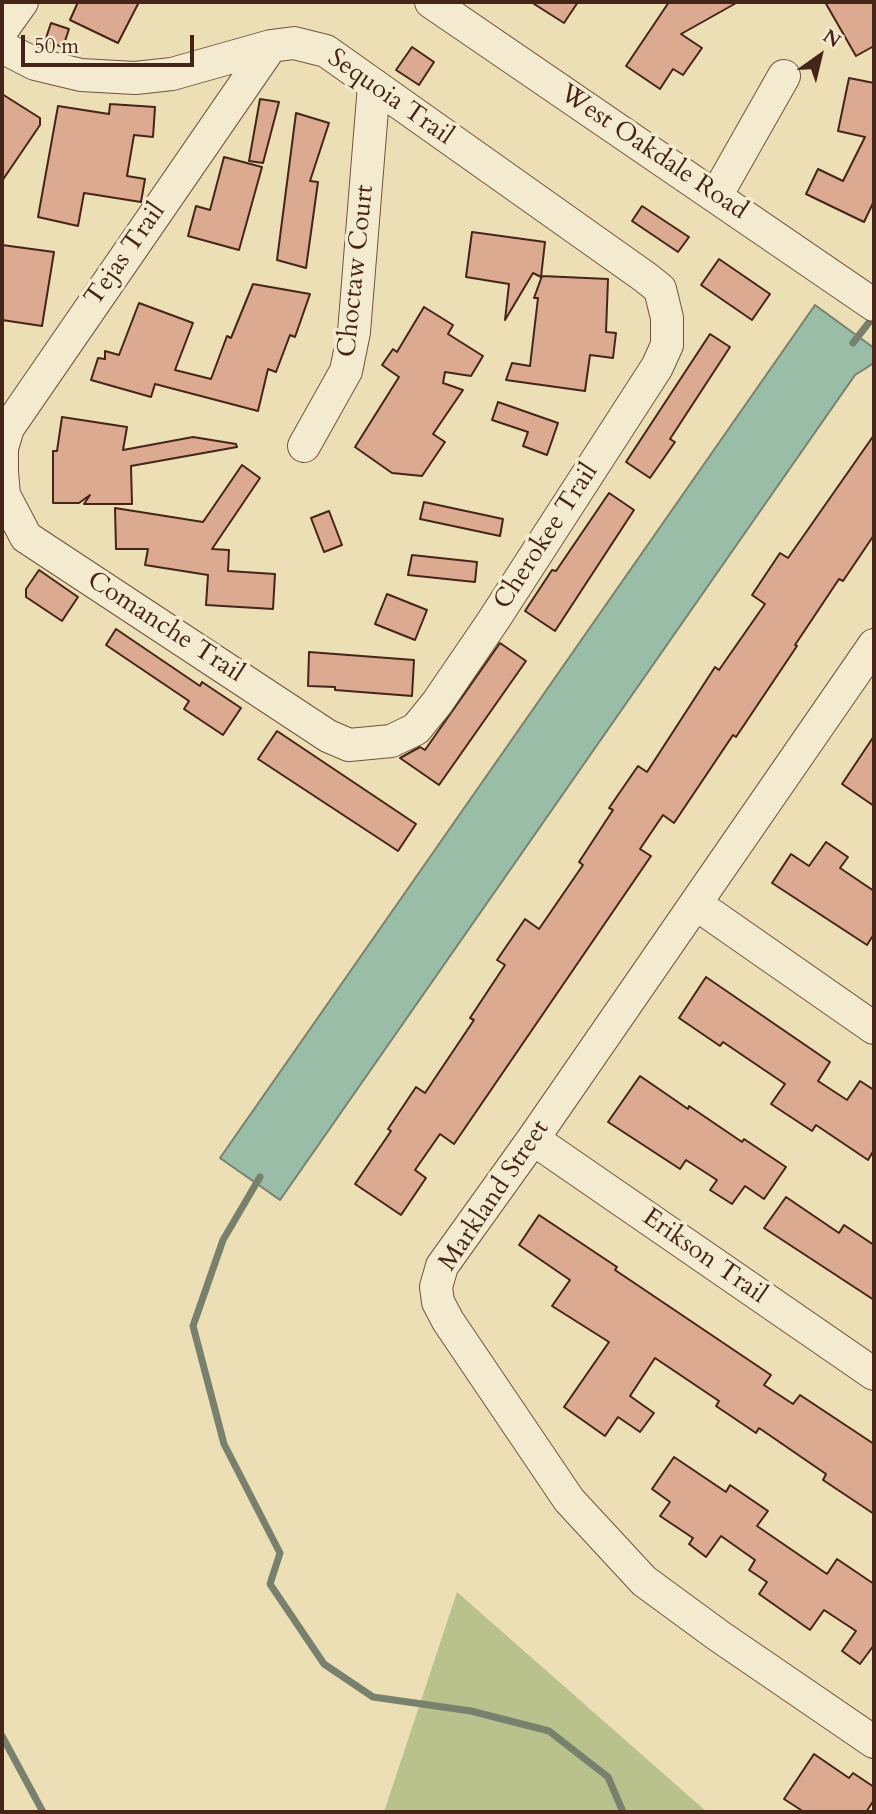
<!DOCTYPE html>
<html>
<head>
<meta charset="utf-8">
<style>
	body { margin:0 }
	#map { position:relative; width:876px; height:1814px; overflow:hidden; background:#eddfb5; font-family:Cardo,serif }
	canvas { display:block }
	.frame { position:absolute; inset:0; border:4px solid #452517; pointer-events:none }
	.north { position:absolute; left:785px; top:21px; width:70px; height:70px; -webkit-text-stroke:5px #f3eacf; paint-order:stroke; rotate:34deg; font-size:19px; font-weight:700; line-height:28px; text-align:center; color:#452517 }
	.north::after { content:''; display:block; margin:auto; width:24px; height:32px; background:#452517; clip-path:polygon(50% 0,100% 100%,50% 72%,0 100%) }
	.scale { position:absolute; left:21px; top:35px; width:173px; height:32px; box-sizing:border-box; border:4px solid #452517; border-top:0; padding-left:9px; font-size:21px; line-height:24px; white-space:nowrap; color:#452517; -webkit-text-stroke:5px #f3eacf; paint-order:stroke }
</style>
</head>
<body>
<div id="map">
<canvas width="876" height="1814"></canvas>
<div class="frame"></div>
<div class="north">N</div>
<div class="scale">50 m</div>
</div>
<script>
const g = document.querySelector('canvas').getContext('2d');
g.lineJoin = 'round';
function fill(path, color) { g.fillStyle = color; g.fill(path, 'evenodd'); }
const shape = rows => new Path2D(rows.map(r => 'M' + r).join(''));
function strokePath(path, color, width, dash) { g.strokeStyle = color; g.lineWidth = width; g.lineCap = dash ? 'butt' : 'round'; g.setLineDash(dash || []); g.stroke(path); }
function label(font, color, halo, rows, align = 'center') {
  g.font = font + ' Cardo,serif'; g.lineWidth = 7; g.setLineDash([]); g.textBaseline = 'middle'; g.strokeStyle = halo; g.fillStyle = color; for (const [text, x, y, turn = 0] of rows) {
    g.save(); g.translate(x, y); g.rotate((+turn || 0) * Math.PI / 180); g.textAlign = isNaN(turn) ? turn : align; if (halo) g.strokeText(text, 0, 0); g.fillText(text, 0, 0); g.restore();
  }
}
fill(shape([
	[457,1592,707,1812,384,1812]
]), '#b9c18d');
const water = shape([
	[815,305,874,348,874,363,855,375,280,1200,220,1158,815,305]
]);
fill(water, '#9abda8');
strokePath(water, '#78806e', 2);
strokePath(shape([
	[853,343,874,316],
	[260,1177,223,1240,193,1326,224,1444,280,1553,270,1584,324,1664,373,1697,471,1711,549,1731,608,1777,623,1812],
	[2,1736,43,1812]
]), '#78806e', 7);
const building = shape([
	[78,2,139,2,118,43,70,20,78,2],
	[531,2,578,2,564,23,531,2],
	[669,2,738,2,681,34,702,48,683,75,673,69,660,89,626,66,669,2],
	[825,2,874,2,874,46,856,56,825,2],
	[51,23,69,29,63,47,45,41,51,23],
	[412,47,434,62,419,85,396,70,412,47],
	[849,78,874,83,874,201,864,222,806,194,818,169,843,181,865,137,838,131,849,78],
	[2,94,40,118,40,125,2,181,2,94],
	[260,99,279,102,263,163,249,161,260,99],
	[110,104,155,107,153,137,134,135,127,176,145,179,141,202,84,193,78,226,38,217,58,106,109,114,110,104],
	[296,113,329,123,310,181,318,182,306,268,277,260,296,113],
	[224,157,262,167,239,250,188,236,196,206,210,210,224,157],
	[642,206,689,237,678,252,632,221,642,206],
	[472,232,545,242,541,277,533,273,505,320,509,284,466,277,472,232],
	[2,245,54,252,42,326,2,320,2,245],
	[719,259,770,294,752,320,701,285,719,259],
	[542,276,608,279,606,332,616,333,613,358,590,355,585,391,506,380,512,363,530,366,538,298,534,298,542,276],
	[253,284,310,294,295,337,290,335,276,372,268,369,258,411,155,384,151,397,91,380,98,358,105,359,105,351,119,355,139,303,193,323,175,370,211,379,227,336,231,338,253,284],
	[424,307,453,325,448,334,483,356,471,376,445,372,443,383,463,390,433,434,445,442,422,476,392,473,355,447,399,377,382,365,393,349,397,352,424,307],
	[710,334,730,347,670,439,675,442,650,478,626,462,710,334],
	[498,402,558,423,547,455,523,446,528,432,492,420,498,402],
	[62,417,127,427,123,450,193,437,236,444,237,447,131,466,132,504,84,504,90,495,79,503,53,503,53,451,57,451,62,417],
	[874,435,874,535,843,581,839,579,795,645,797,646,736,737,733,735,674,823,663,815,640,849,651,856,454,1144,440,1134,415,1170,426,1178,401,1215,355,1184,391,1131,388,1129,416,1087,425,1093,474,1020,470,1018,505,965,497,960,525,919,539,929,583,865,579,862,613,810,609,808,638,766,647,772,715,667,719,670,765,604,752,595,780,553,788,558,874,435],
	[242,465,260,478,212,549,229,550,228,571,275,574,273,609,206,605,208,575,145,565,148,549,116,549,115,508,203,522,242,465],
	[609,493,634,510,555,631,525,611,552,570,556,571,609,493],
	[424,502,503,519,500,536,420,519,424,502],
	[329,511,342,545,324,552,311,518,329,511],
	[412,555,477,562,475,582,408,575,412,555],
	[39,570,78,597,62,621,26,597,26,589,39,570],
	[387,594,427,610,415,640,375,624,387,594],
	[116,629,200,686,202,682,241,708,223,735,184,709,189,701,106,645,116,629],
	[500,643,526,661,439,785,400,758,420,747,425,750,500,643],
	[309,652,414,660,412,696,335,690,335,687,308,686,309,652],
	[277,731,416,824,398,851,258,759,277,731],
	[874,736,874,806,842,784,874,736],
	[826,842,848,857,840,868,874,891,874,934,867,945,772,883,791,854,809,866,826,842],
	[706,977,830,1062,818,1081,847,1100,860,1081,874,1090,874,1150,868,1160,816,1125,812,1131,771,1104,785,1084,723,1042,720,1046,679,1018,706,977],
	[640,1076,688,1109,689,1106,742,1142,744,1139,786,1167,764,1199,745,1186,732,1204,710,1190,717,1180,686,1160,680,1169,608,1122,640,1076],
	[786,1197,839,1233,844,1225,874,1245,874,1300,764,1228,786,1197],
	[539,1215,617,1267,615,1270,771,1375,764,1385,793,1404,800,1395,874,1444,874,1514,823,1480,826,1474,759,1428,756,1433,716,1406,719,1401,655,1358,630,1396,654,1413,640,1432,618,1417,605,1436,564,1407,609,1342,552,1306,570,1280,519,1245,539,1215],
	[674,1457,726,1492,730,1485,768,1511,757,1526,827,1574,837,1559,874,1584,874,1645,860,1664,842,1651,856,1631,824,1610,810,1630,759,1594,767,1582,749,1570,755,1560,721,1536,706,1557,689,1544,693,1538,660,1516,670,1502,652,1489,674,1457],
	[814,1754,849,1778,853,1773,874,1787,874,1800,866,1812,804,1812,784,1799,814,1754]
]);
fill(building, '#dcaa90');
strokePath(building, '#452517', 2);
const minor = shape([
	[431,2,874,305],
	[2,30,22,2],
	[2,47,35,64,81,75,135,78,172,74,271,46,294,43,326,51,645,277,660,289,667,318,667,345,657,367,493,621,437,703,416,729,391,741,349,745,328,736,26,537,4,495,2,472],
	[716,196,784,76],
	[304,446,346,371,354,332,374,85],
	[2,472,2,448,8,428,271,46],
	[874,645,533,1139,442,1266,436,1287,438,1302,448,1321,569,1500,644,1581,719,1636,874,1742],
	[696,904,874,1028],
	[533,1139,874,1374]
]);
strokePath(minor, '#6f543e', 34);
strokePath(minor, '#f3eacf', 32);
label('26px', '#452517', '#f3eacf', [
	["Sequoia Trail",390,98,35],
	["West Oakdale Road",653,153,34],
	["Tejas Trail",126,255,-55],
	["Choctaw Court",357,271,-84],
	["Cherokee Trail",547,537,-57],
	["Comanche Trail",165,628,33],
	["Markland Street",495,1196,-56],
	["Erikson Trail",704,1257,35]
]);
</script>
</body>
</html>
